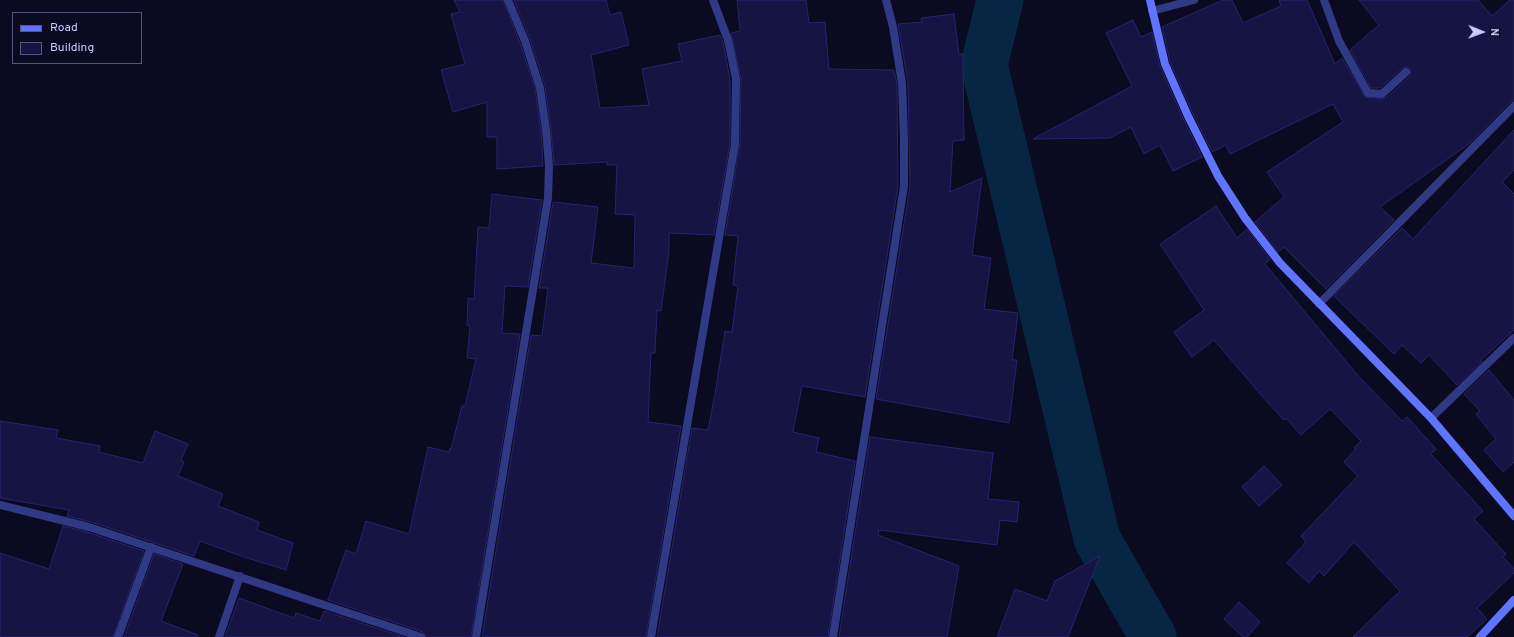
<!DOCTYPE html>
<html>
<head>
<meta charset="utf-8">
<style>
	body { margin:0 }
	#map { position:relative; width:1514px; height:637px; overflow:hidden; background:#0a0a20; font-family:Overpass,sans-serif }
	canvas { display:block }
	.legend { position:absolute; left:12px; top:12px; width:130px; height:52px; box-sizing:border-box; background:#0a0a20; border:1px solid #565779; margin:0; padding:5px 7px; list-style:none; font-size:12px; color:#c9cbff }
	.legend li { display:flex; align-items:center; gap:8px; height:20px }
	.legend b { width:20px; border:1px solid #565779 }
	.north { position:absolute; left:1462px; top:12px; width:40px; height:40px; -webkit-text-stroke:3px #0a0a20; paint-order:stroke; rotate:91deg; font-size:11px; font-weight:700; line-height:16px; text-align:center; color:#c9cbff }
	.north::after { content:''; display:block; margin:auto; width:14px; height:18px; background:#c9cbff; clip-path:polygon(50% 0,100% 100%,50% 72%,0 100%) }
</style>
</head>
<body>
<div id="map">
<canvas width="1514" height="637"></canvas>
<ul class="legend">
<li><b style="height:5px;background:#6075ff"></b>Road</li>
<li><b style="height:11px;background:#161443"></b>Building</li>
</ul>
<div class="north">N</div>
</div>
<script>
const g = document.querySelector('canvas').getContext('2d');
g.lineJoin = 'round';
const shape = rows => new Path2D(rows.map(r => 'M' + r).join(''));
function strokePath(path, color, width, dash) { g.strokeStyle = color; g.lineWidth = width; g.lineCap = dash ? 'butt' : 'round'; g.setLineDash(dash || []); g.stroke(path); }
function fill(path, color) { g.fillStyle = color; g.fill(path, 'evenodd'); }
strokePath(shape([
	[1000,0,984,65,1097,539,1153,637]
]), '#062643', 47);
const building = shape([
	[454,0,503,0,520,43,535,89,541,131,543,166,497,169,497,137,487,137,487,102,453,112,441,70,465,64,451,14,460,12,454,0],
	[514,0,606,0,610,15,621,12,629,45,591,55,600,108,649,105,642,69,682,61,678,44,720,35,723,42,730,80,730,143,714,235,669,233,669,251,661,311,657,310,655,353,651,353,648,422,681,426,646,637,482,637,531,335,542,336,548,288,539,288,553,202,598,207,591,263,634,268,635,215,615,214,617,165,607,165,607,162,554,165,551,130,545,86,530,39,514,0],
	[737,0,806,0,809,23,825,22,829,69,894,70,897,84,898,186,865,397,802,386,793,432,819,438,816,452,855,461,828,637,657,637,692,428,708,430,715,394,725,331,732,332,738,286,733,285,738,236,725,235,740,144,741,79,731,33,740,31,737,0],
	[1223,0,1232,0,1243,23,1281,6,1279,0,1307,0,1335,64,1342,58,1365,97,1382,99,1386,98,1410,76,1411,70,1408,67,1404,67,1380,88,1371,88,1350,50,1379,25,1359,0,1478,0,1492,16,1510,0,1514,0,1514,101,1510,102,1470,143,1380,207,1394,220,1326,289,1284,247,1278,252,1255,222,1284,197,1267,172,1343,122,1333,104,1230,154,1226,145,1212,152,1193,114,1170,62,1162,27,1223,0],
	[954,14,959,54,963,54,964,140,953,141,950,192,982,178,972,255,991,258,984,309,1018,313,1012,360,1017,360,1009,423,876,399,910,186,908,83,898,24,922,22,921,18,954,14],
	[1133,20,1141,37,1152,32,1160,66,1183,118,1202,157,1173,171,1160,145,1144,154,1131,127,1110,138,1033,139,1132,86,1106,33,1133,20],
	[1514,130,1514,170,1502,182,1514,194,1514,330,1481,360,1482,362,1457,385,1429,355,1421,363,1402,345,1394,354,1334,296,1402,228,1413,239,1514,130],
	[492,194,542,200,528,287,505,286,502,333,520,334,471,637,426,637,423,632,328,600,346,550,356,554,366,521,409,534,428,447,449,452,450,448,451,449,462,406,465,406,476,359,467,358,470,326,467,325,468,298,474,299,478,227,489,228,492,194],
	[1216,206,1237,238,1247,229,1270,259,1265,264,1360,378,1402,421,1407,417,1436,449,1431,454,1483,511,1474,519,1506,554,1503,557,1514,569,1514,573,1477,608,1487,619,1467,637,1353,637,1400,591,1354,542,1324,576,1319,571,1309,583,1287,563,1306,542,1301,536,1358,476,1344,462,1356,449,1354,448,1361,441,1330,409,1301,435,1286,418,1284,420,1269,404,1214,340,1192,357,1174,332,1204,310,1160,244,1216,206],
	[1489,370,1514,400,1514,462,1503,472,1484,450,1496,439,1476,414,1480,411,1464,394,1489,370],
	[0,421,58,430,56,438,100,446,99,452,143,463,155,431,188,444,181,460,184,462,178,476,223,494,218,506,259,522,257,530,293,543,286,570,244,557,200,541,194,556,91,522,67,516,69,510,0,498,0,421],
	[870,437,993,453,988,499,1019,502,1017,522,1000,520,997,545,879,530,878,535,959,566,947,637,839,637,870,437],
	[1264,466,1282,485,1259,506,1242,487,1264,466],
	[63,526,87,532,144,551,113,637,0,637,0,553,49,569,63,526],
	[154,554,183,564,161,621,198,635,197,637,124,637,154,554],
	[1100,556,1068,637,997,637,1015,589,1047,601,1055,581,1100,556],
	[239,598,294,618,296,613,320,621,324,611,404,637,225,637,239,598],
	[1239,602,1260,622,1247,637,1243,637,1224,619,1239,602]
]);
fill(building, '#161443');
strokePath(building, '#272471', 1);
strokePath(shape([
	[1324,0,1339,41,1368,93,1382,94,1406,72],
	[1152,11,1194,0],
	[1319,304,1514,106],
	[1431,418,1514,338],
	[0,505,89,527,421,637],
	[118,637,151,547],
	[219,637,240,576],
	[476,637,548,198,549,166,546,130,540,88,525,41,508,0],
	[651,637,735,144,736,79,728,40,713,0],
	[833,637,904,186,904,139,902,83,893,27,886,0]
]), '#303a84', 8);
strokePath(shape([
	[1150,0,1165,64,1188,116,1218,176,1245,218,1280,263,1431,418,1514,516],
	[1480,637,1514,600]
]), '#6075ff', 8);
</script>
</body>
</html>
